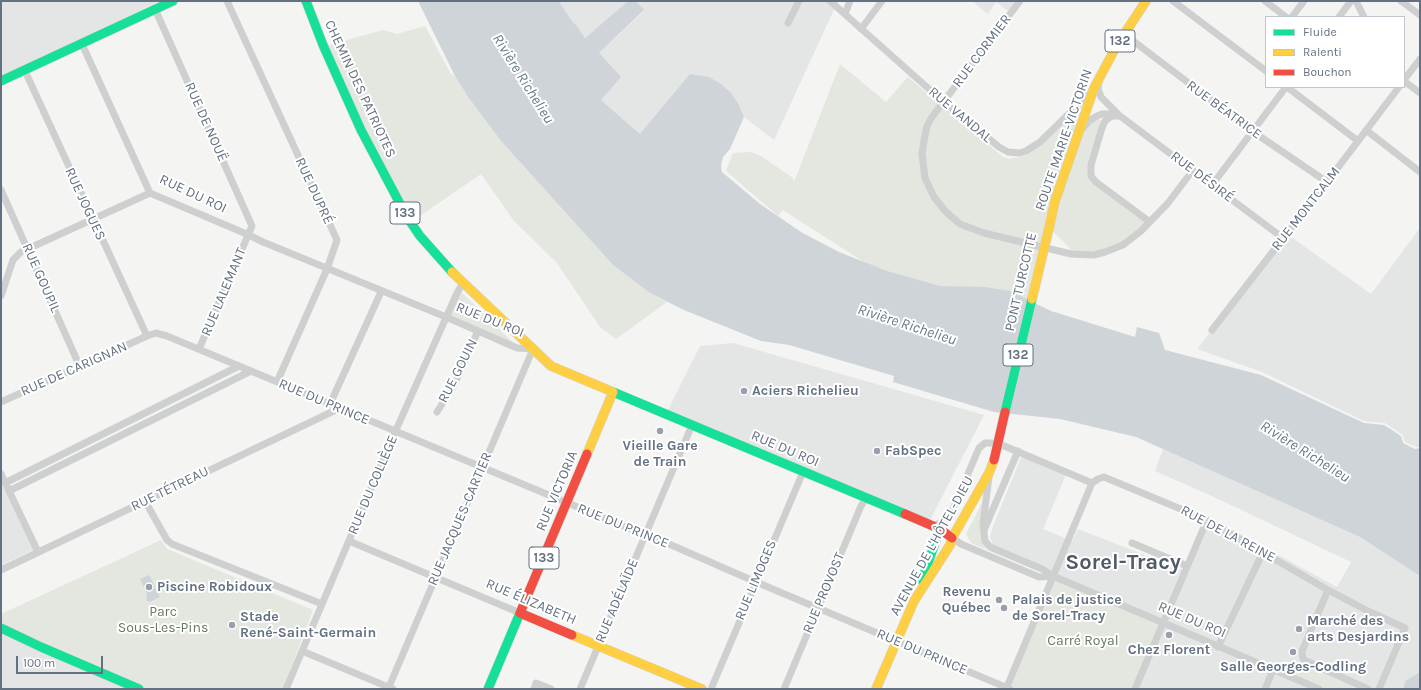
<!DOCTYPE html>
<html>
<head>
<meta charset="utf-8">
<style>
	body { margin:0 }
	#map { position:relative; width:1421px; height:690px; overflow:hidden; background:#f4f4f2; font-family:Karla,sans-serif }
	canvas { display:block }
	.frame { position:absolute; inset:0; border:2px solid #637183; pointer-events:none }
	.legend { position:absolute; left:1265px; top:16px; width:140px; height:72px; box-sizing:border-box; background:#fff; border:1px solid #c1c6cd; margin:0; padding:5px 7px; list-style:none; font-size:12px; color:#637183 }
	.legend li { display:flex; align-items:center; gap:8px; height:20px }
	.legend b { width:20px; border:1px solid #c1c6cd }
	.scale { position:absolute; left:16px; top:656px; width:87px; height:18px; box-sizing:border-box; border:2px solid #637183; border-top:0; padding-left:5px; font-size:12px; line-height:14px; white-space:nowrap; color:#637183; -webkit-text-stroke:3px #fff; paint-order:stroke }
</style>
</head>
<body>
<div id="map">
<canvas width="1421" height="690"></canvas>
<div class="frame"></div>
<ul class="legend">
<li><b style="height:5px;background:#16e098"></b>Fluide</li>
<li><b style="height:5px;background:#ffcf43"></b>Ralenti</li>
<li><b style="height:5px;background:#f24e42"></b>Bouchon</li>
</ul>
<div class="scale">100 m</div>
</div>
<script>
const g = document.querySelector('canvas').getContext('2d');
g.lineJoin = 'round';
function fill(path, color) { g.fillStyle = color; g.fill(path, 'evenodd'); }
const shape = rows => new Path2D(rows.map(r => 'M' + r).join(''));
function strokePath(path, color, width, dash) { g.strokeStyle = color; g.lineWidth = width; g.lineCap = dash ? 'butt' : 'round'; g.setLineDash(dash || []); g.stroke(path); }
function label(font, color, halo, rows, align = 'center') {
  g.font = font + ' Karla,sans-serif'; g.lineWidth = 4; g.setLineDash([]); g.textBaseline = 'middle'; g.strokeStyle = halo; g.fillStyle = color; for (const [text, x, y, turn = 0] of rows) {
    g.save(); g.translate(x, y); g.rotate((+turn || 0) * Math.PI / 180); g.textAlign = isNaN(turn) ? turn : align; if (halo) g.strokeText(text, 0, 0); g.fillText(text, 0, 0); g.restore();
  }
}
fill(shape([
	[1,1,155,1,156,3,1,77],
	[559,1,628,1,585,38,577,26,571,20],
	[636,1,838,1,774,140,744,117,739,105,640,134,601,100,599,53,644,11],
	[972,1,1020,1,1011,13,996,2,988,14],
	[1420,228,1420,447,1416,447,1405,442,1403,435,1385,423,1364,421,1262,372,1197,349,1287,234,1371,294],
	[733,343,984,415,930,520,667,412,700,346],
	[1163,449,1360,537,1420,576,1420,672,1405,681,1403,689,1135,689,1163,623,993,545,990,537,993,526,1022,455,1066,475,1043,529,1072,541,1078,529,1186,571,1207,523,1216,521,1337,587,1351,562,1214,497,1155,471],
	[1,477,35,549,1,565],
	[1,631,133,689,1,689]
]), '#e4e5e5');
fill(shape([
	[425,26,451,74,455,76,468,97,501,141,613,265,650,293,667,302,616,339,600,327,557,263,514,221,481,174,411,222,326,46,383,30,397,34],
	[840,64,886,102,908,77,1003,157,1009,159,1025,156,1087,97,1079,134,1093,121,1099,120,1105,121,1091,176,1150,222,1141,231,1105,252,1071,254,1070,248,1049,228,1026,307,884,275,783,210,778,216,726,171,733,153,751,152,761,156,793,178,794,182],
	[459,290,517,346,448,317],
	[987,493,984,540,985,549,971,543,966,534],
	[161,540,167,549,313,610,283,689,128,689,105,669,7,628,1,624,1,614],
	[1055,577,1163,623,1134,689,1010,689],
	[1281,657,1351,687,1350,689,1324,689,1275,669]
]), '#e3e7e0');
fill(shape([
	[418,1,559,1,571,20,577,26,585,38,628,1,636,1,644,10,599,53,621,77,601,100,640,134,690,74,709,77,721,84,731,93,739,105,744,117,730,149,723,157,721,166,722,172,760,204,801,232,839,252,887,271,940,286,985,287,1010,291,1051,311,1135,337,1137,327,1159,333,1165,350,1261,375,1364,423,1384,425,1401,436,1403,443,1415,449,1420,448,1420,576,1360,537,1136,437,1060,419,994,412,893,382,894,376,789,345,761,341,684,310,650,293,613,265,501,141,468,97,455,76],
	[149,575,160,597,149,602,146,599,147,594,140,579],
	[1420,672,1420,689,1403,689,1405,681]
]), '#ced4d8');
const fast = shape([
	[306,1,323,45,361,130,407,217,420,236,452,272],
	[1,81,173,1],
	[613,392,905,514],
	[1005,412,1032,299],
	[922,580,940,529],
	[1,628,41,647,139,689],
	[488,689,520,613]
]);
const slow = shape([
	[1049,228,1055,201,1094,88,1117,45,1146,1],
	[452,272,551,366,613,392,587,454],
	[572,635,702,689],
	[876,689,914,601,950,545,952,538,989,473,994,460]
]);
const jam = shape([
	[905,514,940,529,952,538],
	[572,635,520,613,587,454]
]);
strokePath(fast, '#cfd1d1', 10);
strokePath(slow, '#cfd1d1', 10);
strokePath(jam, '#cfd1d1', 10);
strokePath(shape([
	[227,1,337,240,327,269,277,382],
	[830,1,938,97,999,147,1008,152,1020,153,1026,151,1040,142,1090,93],
	[1020,1,932,117,927,126,924,141,922,154,925,178,934,197,946,212,960,224,984,233,1071,254,1094,255,1105,252,1123,245,1141,231,1168,203,1193,170],
	[1173,1,1266,71],
	[1265,1,1286,17],
	[1356,1,1364,17],
	[1401,1,1420,15],
	[155,9,252,226,199,349],
	[845,14,850,1],
	[1292,17,1304,1],
	[1339,17,1351,1],
	[788,23,799,1],
	[861,29,882,1],
	[1124,34,1252,131,1327,182],
	[82,44,150,193,249,235,263,242,446,317,517,348,533,349,388,689],
	[25,71,147,336],
	[1404,80,1420,59],
	[1404,81,1420,93],
	[1099,82,1098,89,1101,97,1120,116,1283,238],
	[1287,87,1358,141],
	[1120,116,1112,116,1109,118,1105,121,1102,128,1091,165,1091,176,1096,182,1150,222],
	[1083,128,1089,121,1097,116,1102,114,1115,114],
	[1366,130,1420,172],
	[1212,185,1286,87],
	[1,190,80,367],
	[1,296,13,260,21,252,150,193],
	[1212,330,1327,182,1399,87],
	[1,402,147,336,156,333,167,336,640,533,646,534,756,582,1010,689],
	[330,404,381,292],
	[437,412,454,385,478,331],
	[1002,445,1092,483],
	[1,474,38,552],
	[989,477,983,524,985,541,990,547,1042,569,1053,576,1319,689],
	[5,483,239,366],
	[9,491,251,371],
	[145,501,167,540,172,544,322,604],
	[934,526,946,520,950,516,979,448,985,443,992,443],
	[984,530,1018,451],
	[952,538,961,544,1039,577,1053,576],
	[349,541,520,613],
	[1132,543,1187,566],
	[1,570,340,408],
	[1328,590,1302,651,1303,659,1306,661,1368,689],
	[1218,647,1263,552],
	[302,651,393,689],
	[286,689,392,439,457,293,463,283],
	[534,689,536,683,551,689],
	[580,689,692,425],
	[711,689,803,472],
	[784,689,861,506,866,498],
	[1006,689,1092,483,1098,479,1104,477,1207,520,1328,590,1370,612,1405,628,1379,689],
	[1135,689,1207,520],
	[1265,689,1273,670]
]), '#cecfcf', 7);
strokePath(fast, '#16e098', 9);
strokePath(slow, '#ffcf43', 9);
strokePath(jam, '#f24e42', 9);
const slowBridge = shape([
	[1032,299,1049,228]
]);
const jamBridge = shape([
	[994,460,1005,412]
]);
strokePath(slowBridge, '#d1d2d1', 10, []);
strokePath(jamBridge, '#d1d2d1', 10, []);
strokePath(slowBridge, '#ffcf43', 9);
strokePath(jamBridge, '#f24e42', 9);
for (const [x, y, r, color] of [
	[744,391,4,"#969faa"],
	[660,431,4,"#969faa"],
	[877,451,4,"#969faa"],
	[149,587,4,"#969faa"],
	[999,600,4,"#969faa"],
	[1004,608,4,"#969faa"],
	[232,625,4,"#969faa"],
	[1299,629,4,"#969faa"],
	[1169,635,4,"#969faa"],
	[1293,652,4,"#969faa"]
]) { const dot = new Path2D(); dot.arc(x, y, r, 0, 2 * Math.PI); g.fillStyle = color; g.fill(dot); strokePath(dot, '#fff', 1.5); }
for (const [x, y, w] of [
	[1120,41,30],
	[405,213,30],
	[1018,355,30],
	[544,558,30]
]) { const box = new Path2D(); box.roundRect(x - w / 2, y - 11, w, 22, 3); g.fillStyle = '#fff'; g.fill(box); strokePath(box, '#637183', 1); }
label('bold 13px', '#637183', null, [
	["132",1120,41],
	["133",405,213],
	["132",1018,355],
	["133",544,558]
]);
label('14px', '#637183', '#fff', [
	["RUE CORMIER",982,51,-53],
	["CHEMIN DES PATRIOTES",360,89,65],
	["RUE BÉATRICE",1224,110,36],
	["RUE VANDAL",960,115,40],
	["RUE DE NOUË",206,122,66],
	["ROUTE MARIE-VICTORIN",1064,140,-71],
	["RUE DÉSIRÉ",1202,177,37],
	["RUE DUPRÉ",314,191,65],
	["RUE DU ROI",193,194,25],
	["RUE JOGUES",85,204,65],
	["RUE MONTCALM",1306,209,-52],
	["RUE GOUPIL",41,278,66],
	["PONT TURCOTTE",1021,282,-77],
	["RUE LALEMANT",224,292,-67],
	["RUE DU ROI",490,320,22],
	["RUE DE CARIGNAN",74,369,-24],
	["RUE GOUIN",458,371,-63],
	["RUE DU PRINCE",324,402,23],
	["RUE DU ROI",785,449,23],
	["RUE DU COLLÈGE",373,485,-67],
	["RUE TÉTREAU",170,489,-26],
	["RUE VICTORIA",557,491,-67],
	["RUE JACQUES-CARTIER",460,519,-67],
	["RUE DU PRINCE",623,526,22],
	["RUE DE LA REINE",1228,534,28],
	["AVENUE DE L'HÔTEL-DIEU",932,546,-61],
	["RUE LIMOGES",756,580,-67],
	["RUE PROVOST",824,593,-67],
	["RUE ADÉLAÏDE",617,601,-67],
	["RUE ÉLIZABETH",531,602,23],
	["RUE DU ROI",1192,620,23],
	["RUE DU PRINCE",922,652,23]
]);
label('bold 14px', '#637183', '#fff', [
	["Aciers Richelieu",752,391],
	["Vieille Gare",660,446,"center"],
	["de Train",660,462,"center"],
	["FabSpec",885,451],
	["Piscine Robidoux",157,587],
	["Revenu",991,592,"right"],
	["Québec",991,608,"right"],
	["Palais de justice",1012,600],
	["de Sorel-Tracy",1012,616],
	["Stade",240,617],
	["René-Saint-Germain",240,633],
	["Marché des",1307,621],
	["arts Desjardins",1307,637],
	["Chez Florent",1169,650,"center"],
	["Salle Georges-Codling",1293,667,"center"]
], 'left');
label('14px', '#647a62', '#fff', [
	["Parc",163,612],
	["Sous-Les-Pins",163,628],
	["Carré Royal",1083,641]
]);
label('italic 15px', '#637a87', '#fff', [
	["Rivière Richelieu",523,79,58],
	["Rivière Richelieu",907,325,18],
	["Rivière Richelieu",1305,452,32]
]);
label('bold 22px', '#515b68', '#fff', [
	["Sorel-Tracy",1123,563]
]);
</script>
</body>
</html>
